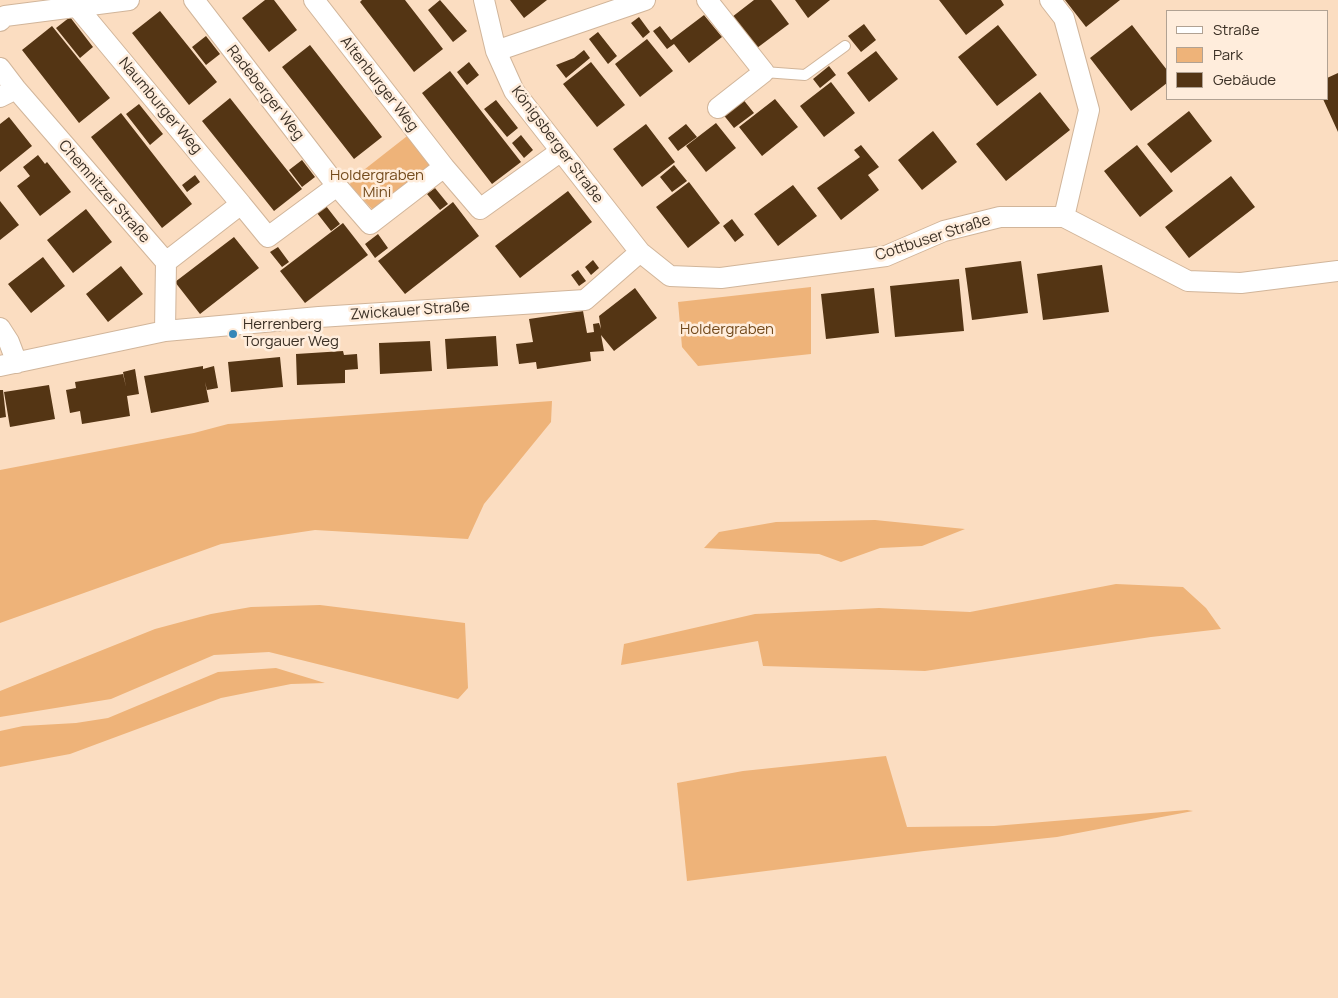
<!DOCTYPE html>
<html>
<head>
<meta charset="utf-8">
<style>
	body { margin:0 }
	#map { position:relative; width:1338px; height:998px; overflow:hidden; background:#fbddc1; font-family:Manrope,sans-serif }
	canvas { display:block }
	.legend { position:absolute; left:1166px; top:10px; width:162px; height:90px; box-sizing:border-box; background:#ffeddc; border:1px solid #b1a293; margin:0; padding:6px 9px; list-style:none; font-size:15px; color:#3c3126 }
	.legend li { display:flex; align-items:center; gap:10px; height:25px }
	.legend b { width:25px; border:1px solid #b1a293 }
</style>
</head>
<body>
<div id="map">
<canvas width="1338" height="998"></canvas>
<ul class="legend">
<li><b style="height:6px;background:#fff"></b>Straße</li>
<li><b style="height:14px;background:#eeb379"></b>Park</li>
<li><b style="height:14px;background:#543514"></b>Gebäude</li>
</ul>
</div>
<script>
const g = document.querySelector('canvas').getContext('2d');
g.lineJoin = 'round';
function fill(path, color) { g.fillStyle = color; g.fill(path, 'evenodd'); }
const shape = rows => new Path2D(rows.map(r => 'M' + r).join(''));
function strokePath(path, color, width, dash) { g.strokeStyle = color; g.lineWidth = width; g.lineCap = dash ? 'butt' : 'round'; g.setLineDash(dash || []); g.stroke(path); }
function label(font, color, halo, rows, align = 'center') {
  g.font = font + ' Manrope,sans-serif'; g.lineWidth = 5; g.setLineDash([]); g.textBaseline = 'middle'; g.strokeStyle = halo; g.fillStyle = color; for (const [text, x, y, turn = 0] of rows) {
    g.save(); g.translate(x, y); g.rotate((+turn || 0) * Math.PI / 180); g.textAlign = isNaN(turn) ? turn : align; if (halo) g.strokeText(text, 0, 0); g.fillText(text, 0, 0); g.restore();
  }
}
fill(shape([
	[411,133,431,160,430,166,379,208,372,209,350,185,351,180],
	[811,287,811,354,698,366,682,347,678,302],
	[552,401,551,422,484,504,468,539,315,530,221,544,0,623,0,470,194,433,228,424],
	[875,520,965,529,922,546,880,548,841,562,819,554,704,548,719,532,776,522],
	[1116,584,1183,587,1206,608,1221,629,1151,637,925,671,763,666,758,641,621,665,624,644,755,614,879,608,970,612],
	[320,605,465,623,468,688,458,699,269,652,214,655,111,699,0,717,0,691,155,629,211,614,251,607],
	[276,668,325,683,291,684,221,698,70,754,0,767,0,731,23,726,76,723,108,718,218,672],
	[886,756,907,827,994,826,1187,810,1193,811,1057,837,924,851,687,881,677,783,743,771]
]), '#eeb379');
fill(shape([
	[265,0,274,0,297,30,269,52,242,18],
	[362,0,405,0,443,49,414,72,360,2],
	[440,0,467,31,453,42,428,10],
	[510,0,547,0,524,18],
	[754,0,771,0,789,24,757,48,732,17],
	[795,0,830,0,808,18],
	[939,0,1001,0,1004,5,966,35],
	[1065,0,1120,0,1086,27],
	[160,11,217,82,189,105,132,33],
	[704,15,722,37,689,63,674,44,667,49,653,31,660,26,671,40],
	[70,17,93,47,80,58,56,28],
	[639,17,650,32,643,38,631,23],
	[864,24,876,40,861,52,848,36],
	[998,25,1037,75,997,106,958,57],
	[1132,25,1167,70,1167,83,1131,111,1090,58],
	[52,26,110,98,79,123,22,50],
	[598,32,617,56,608,64,589,39],
	[206,36,220,54,206,65,192,47],
	[647,39,673,71,640,97,615,64],
	[310,45,382,137,354,159,282,67],
	[584,50,590,58,566,78,556,65,574,58],
	[876,51,898,79,869,102,847,73],
	[469,62,479,75,467,85,457,72],
	[591,62,625,105,597,127,563,84],
	[829,66,836,75,820,88,813,79],
	[450,71,521,162,492,184,422,93],
	[1338,73,1338,132,1323,99,1327,99,1327,78],
	[831,82,855,113,824,137,800,106],
	[1040,92,1070,130,1006,181,976,144],
	[230,98,302,189,274,211,202,121],
	[742,98,754,113,734,128,722,113],
	[775,99,798,127,762,156,739,127],
	[496,100,518,128,507,137,484,109],
	[139,104,163,134,150,145,126,114],
	[1189,111,1212,141,1171,173,1147,144],
	[121,113,192,204,162,228,91,137],
	[9,117,32,146,0,172,0,124],
	[716,123,736,148,706,172,686,146],
	[646,124,675,162,642,187,613,149],
	[686,124,697,137,678,151,668,138],
	[933,131,957,162,922,190,898,160],
	[521,135,533,150,524,158,512,143],
	[861,145,879,167,868,175,879,190,841,220,817,188,860,157,854,150],
	[1137,145,1173,191,1140,217,1104,171],
	[38,155,45,164,47,162,71,192,40,216,17,186,30,176,23,167],
	[302,160,315,177,302,187,289,170],
	[674,165,687,181,672,192,660,177],
	[195,175,200,182,187,192,182,185],
	[1231,176,1255,207,1189,258,1165,227],
	[689,182,720,223,688,248,656,207],
	[793,185,817,216,778,246,754,214],
	[435,188,448,204,440,210,427,194],
	[568,191,592,222,520,278,495,246],
	[0,201,19,225,0,240],
	[453,202,479,236,405,294,378,261],
	[326,206,340,224,331,231,317,213],
	[86,209,112,242,73,273,47,240],
	[732,219,744,235,735,242,723,226],
	[343,223,368,255,305,303,280,271],
	[378,234,388,248,375,258,365,244],
	[234,237,259,268,200,314,175,282],
	[278,247,289,262,282,267,270,252],
	[43,257,65,286,31,313,8,284],
	[593,260,599,268,591,275,585,267],
	[1021,261,1028,313,972,320,965,268],
	[1102,265,1109,312,1043,320,1037,274],
	[121,266,143,294,108,322,86,294],
	[578,270,586,281,579,286,571,275],
	[959,279,964,331,895,337,890,286],
	[635,288,657,318,614,351,601,335,604,351,590,352,591,361,537,369,536,362,519,364,516,344,533,342,529,319,583,311,587,333,594,332,593,324,599,323,601,329,599,316],
	[874,288,879,333,826,339,821,294],
	[496,336,498,366,447,369,445,339],
	[430,341,432,371,380,374,379,343],
	[343,351,344,355,357,354,358,369,345,370,345,383,297,385,296,354],
	[280,357,283,387,231,392,228,362],
	[203,366,203,369,214,366,218,388,207,390,205,382,209,402,151,413,144,376],
	[135,369,139,394,127,396,130,416,82,424,80,411,70,413,66,390,76,388,75,382,123,374,126,387,123,372],
	[49,385,55,419,10,427,4,392],
	[0,390,3,390,6,417,0,418]
]), '#543514');
const service = shape([
	[764,72,805,75,845,46]
]);
const minor = shape([
	[194,0,337,186],
	[314,0,444,167],
	[484,0,496,51,514,91,640,252,670,276,721,278,886,256,944,231,1000,217,1064,217,1188,281,1241,283,1338,271],
	[707,0,764,72,718,108],
	[1050,0,1064,18,1089,110,1064,217],
	[78,8,241,204],
	[0,21,5,16,129,0],
	[496,51,645,0],
	[0,68,16,89,166,262,165,331],
	[0,97,16,89],
	[166,262,241,204,268,237,337,186,370,224,444,167,480,209,561,151],
	[0,328,9,342,17,363],
	[0,366,165,331,319,317,585,300,640,252]
]);
strokePath(service, '#d1b59a', 12);
strokePath(minor, '#d1b59a', 22);
strokePath(service, '#fff', 10);
strokePath(minor, '#fff', 20);
for (const [x, y, r, color] of [
	[233,334,5,"#3687b8"]
]) { const dot = new Path2D(); dot.arc(x, y, r, 0, 2 * Math.PI); g.fillStyle = color; g.fill(dot); strokePath(dot, '#ffeddc', 2); }
label('15px', '#3c3126', '#ffeddc', [
	["Altenburger Weg",379,84,52],
	["Radeberger Weg",265,93,52],
	["Naumburger Weg",160,106,50],
	["Königsberger Straße",557,145,53],
	["Chemnitzer Straße",104,192,49],
	["Cottbuser Straße",933,238,-18],
	["Zwickauer Straße",410,311,-4]
]);
label('15px', '#744b1d', '#ffeddc', [
	["Holdergraben",377,176],
	["Mini",377,193],
	["Holdergraben",727,330]
]);
label('15px', '#3c3126', '#ffeddc', [
	["Herrenberg",243,325],
	["Torgauer Weg",243,342]
], 'left');
</script>
</body>
</html>
